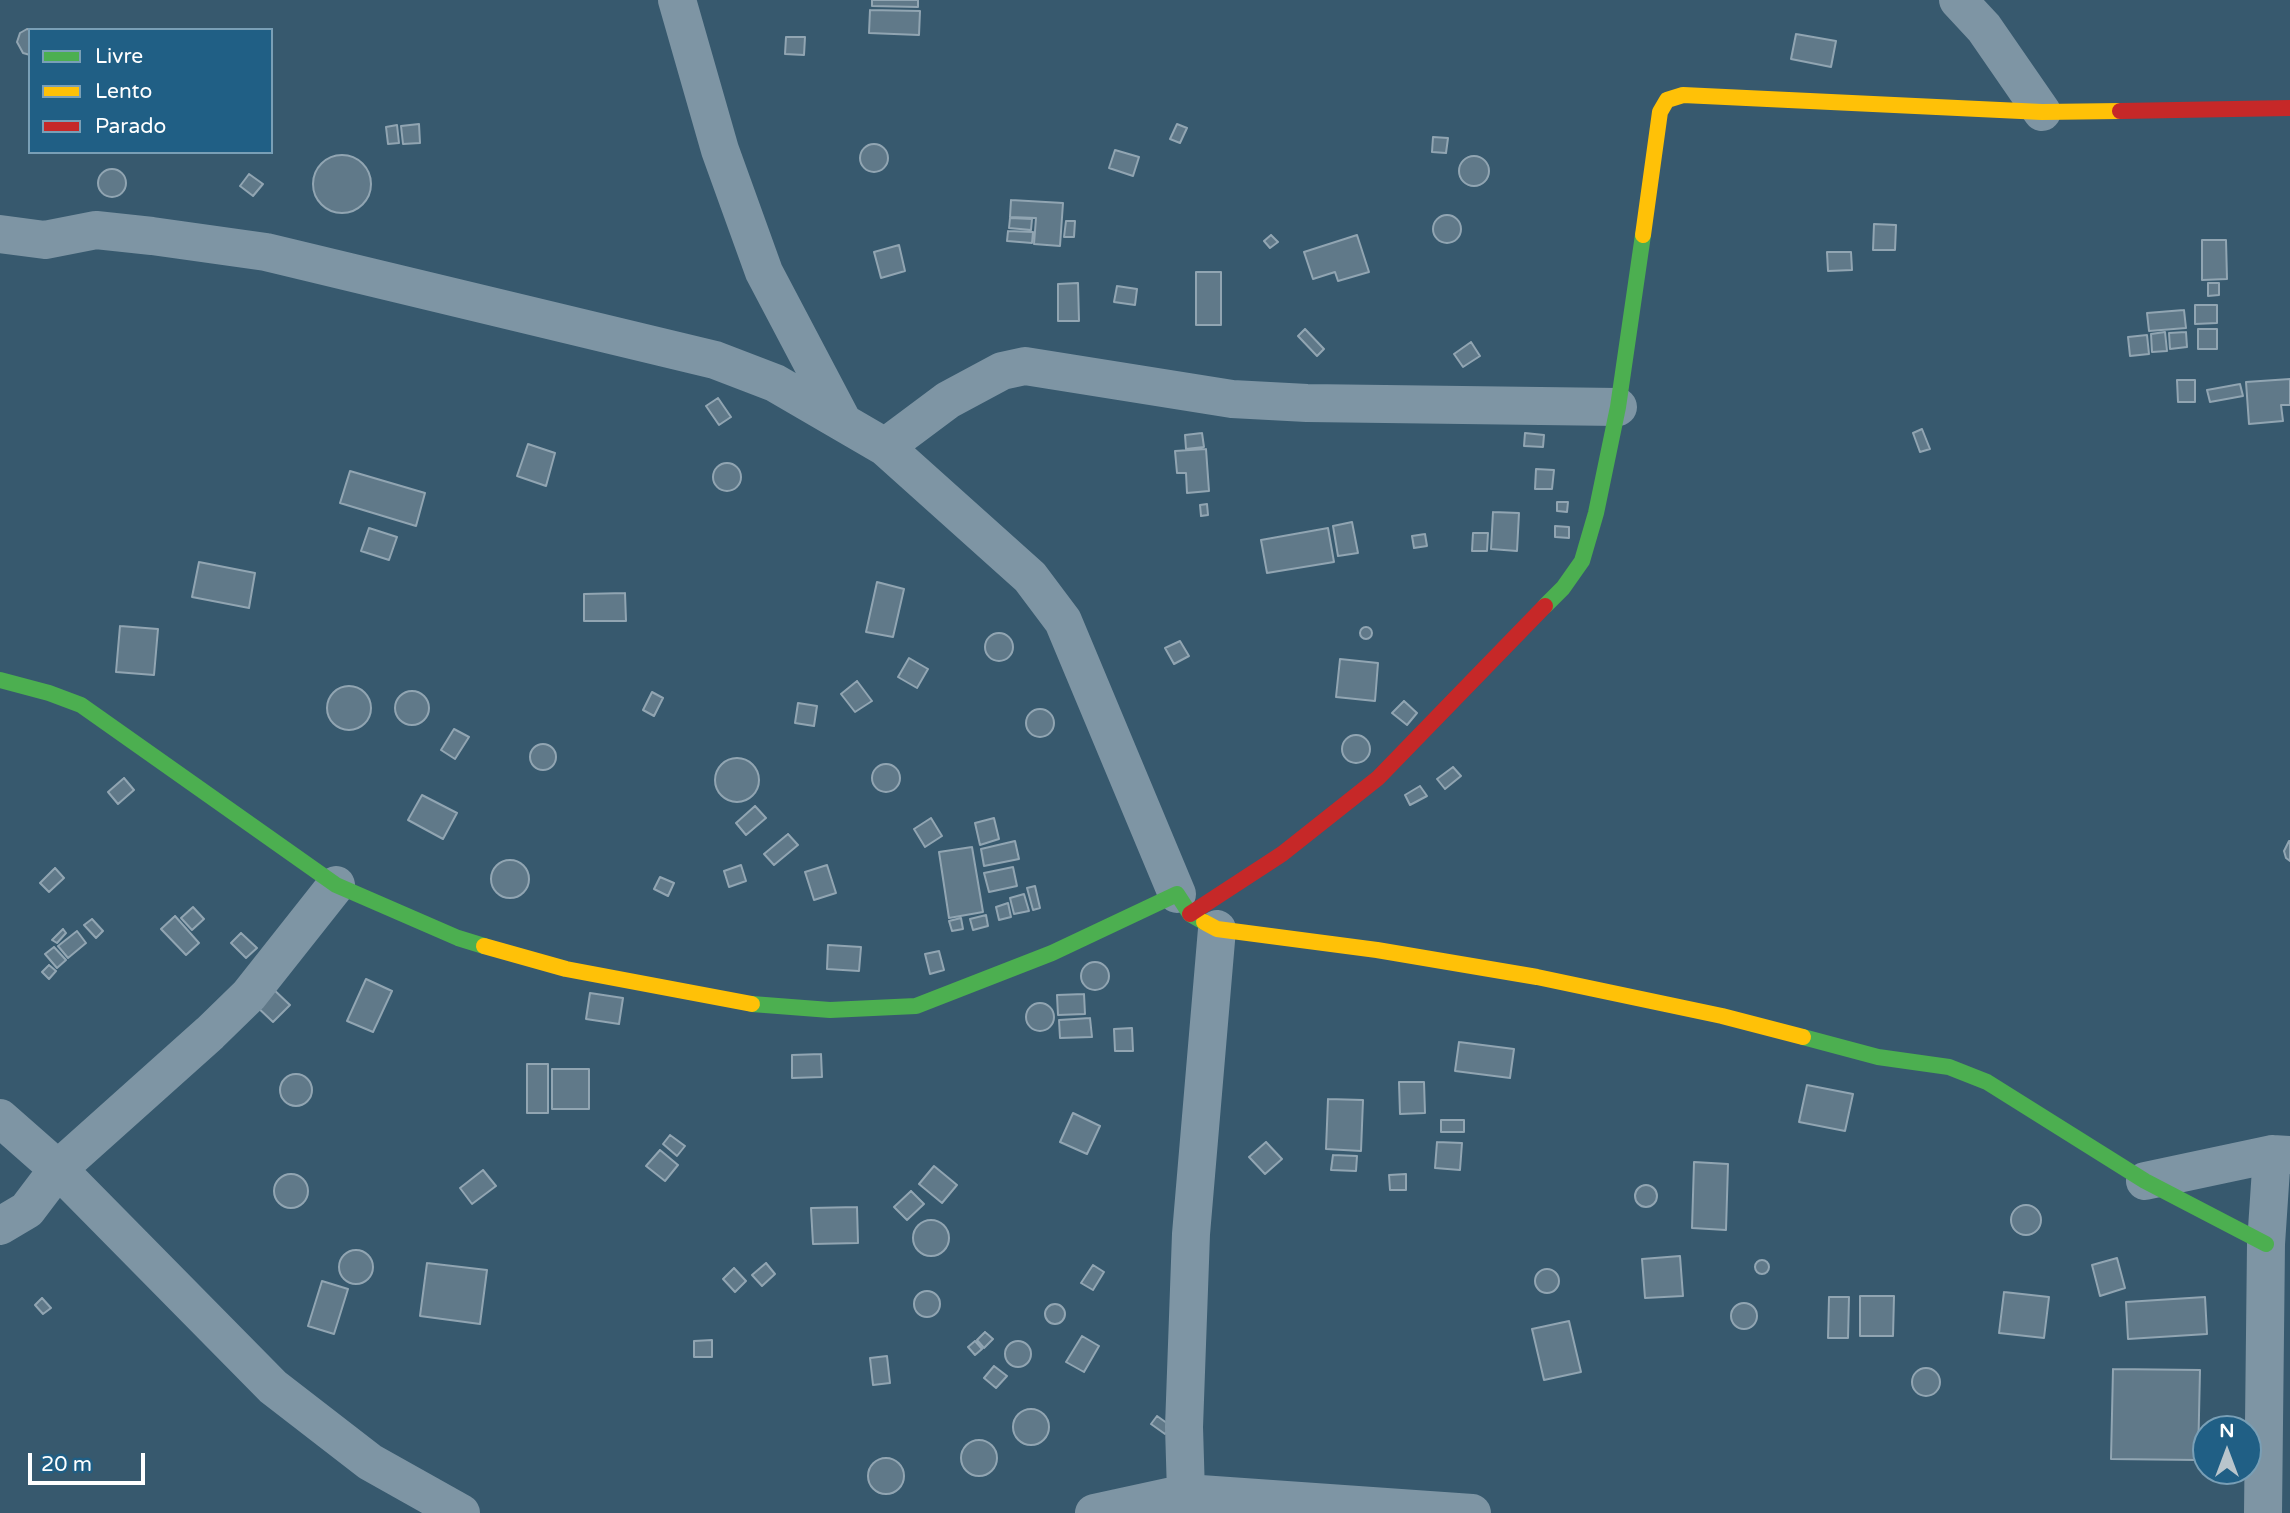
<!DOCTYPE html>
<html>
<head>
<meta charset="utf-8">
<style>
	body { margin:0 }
	#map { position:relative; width:2290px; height:1513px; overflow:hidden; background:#37596e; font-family:"Varela Round",sans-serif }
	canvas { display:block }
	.legend { position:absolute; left:28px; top:28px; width:245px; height:126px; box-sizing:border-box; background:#205f85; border:2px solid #799fb6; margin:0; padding:9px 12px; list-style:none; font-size:21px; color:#fff }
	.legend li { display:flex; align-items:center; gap:14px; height:35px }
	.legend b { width:35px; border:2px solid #799fb6 }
	.north { position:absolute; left:2192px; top:1415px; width:70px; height:70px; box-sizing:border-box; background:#205f85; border:2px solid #799fb6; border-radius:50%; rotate:0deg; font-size:19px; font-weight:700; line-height:28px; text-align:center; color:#fff }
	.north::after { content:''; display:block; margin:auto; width:24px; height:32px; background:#b9c5cc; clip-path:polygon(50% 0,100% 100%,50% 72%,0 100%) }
	.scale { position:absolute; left:28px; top:1453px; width:117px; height:32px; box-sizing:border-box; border:4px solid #fff; border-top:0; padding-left:9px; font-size:21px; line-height:24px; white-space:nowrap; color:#fff; -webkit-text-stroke:5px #205f85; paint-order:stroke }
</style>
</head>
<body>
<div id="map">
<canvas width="2290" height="1513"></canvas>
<ul class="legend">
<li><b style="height:9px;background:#4caf50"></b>Livre</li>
<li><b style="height:9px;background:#ffc107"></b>Lento</li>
<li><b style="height:9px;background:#c62828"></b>Parado</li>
</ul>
<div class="north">N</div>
<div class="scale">20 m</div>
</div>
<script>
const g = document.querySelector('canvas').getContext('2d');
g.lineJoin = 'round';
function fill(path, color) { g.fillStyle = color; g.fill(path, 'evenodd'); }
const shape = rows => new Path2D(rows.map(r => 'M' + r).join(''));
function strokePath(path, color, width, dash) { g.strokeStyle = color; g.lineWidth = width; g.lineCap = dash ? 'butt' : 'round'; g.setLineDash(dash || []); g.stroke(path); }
const building = shape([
	[872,0,918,0,918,7,872,6,872,0],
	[870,10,920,11,919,35,869,33,870,10],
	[27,29,37,30,30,30,30,55,23,53,17,42,20,33,27,29],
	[1796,34,1836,41,1831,67,1791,59,1796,34],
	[786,37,805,37,804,55,785,54,786,37],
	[419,124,420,143,403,144,401,126,419,124],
	[1177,124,1187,128,1180,143,1170,139,1177,124],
	[397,125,399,143,388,144,386,127,397,125],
	[1433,137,1448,138,1446,153,1432,152,1433,137],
	'860 158a14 14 0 1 1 28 0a14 14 0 1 1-28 0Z',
	[1115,150,1139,157,1133,176,1109,168,1115,150],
	'313 184a29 29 0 1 1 58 0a29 29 0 1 1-58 0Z',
	'1459 171a15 15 0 1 1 30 0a15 15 0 1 1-30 0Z',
	'98 183a14 14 0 1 1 28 0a14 14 0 1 1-28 0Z',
	[249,174,263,184,253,196,240,186,249,174],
	[1011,200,1063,203,1060,246,1034,244,1036,218,1010,217,1011,200],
	'1433 229a14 14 0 1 1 28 0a14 14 0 1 1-28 0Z',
	[1010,218,1032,219,1031,230,1009,228,1010,218],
	[1066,221,1075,221,1074,237,1064,237,1066,221],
	[1874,224,1896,225,1895,250,1873,250,1874,224],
	[1008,231,1033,232,1032,243,1007,241,1008,231],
	[1271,235,1278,242,1270,248,1264,241,1271,235],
	[1357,235,1369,272,1338,281,1335,272,1313,279,1304,252,1357,235],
	[2202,240,2226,240,2227,279,2202,280,2202,240],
	[899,245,905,271,881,278,874,252,899,245],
	[1827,252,1851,252,1852,270,1828,271,1827,252],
	[1196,272,1221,272,1221,325,1196,325,1196,272],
	[1078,283,1079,321,1058,321,1058,284,1078,283],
	[2208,283,2219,283,2219,295,2208,296,2208,283],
	[1117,286,1137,289,1135,305,1114,302,1117,286],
	[2195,305,2217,305,2217,323,2195,324,2195,305],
	[2184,310,2186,328,2149,331,2147,313,2184,310],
	[1305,329,1324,349,1317,356,1298,336,1305,329],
	[2198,329,2217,329,2217,349,2198,349,2198,329],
	[2165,332,2167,351,2152,352,2151,334,2165,332],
	[2186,332,2187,347,2170,349,2169,333,2186,332],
	[2147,335,2149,354,2130,356,2128,337,2147,335],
	[1471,342,1480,356,1463,367,1454,354,1471,342],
	[2290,379,2290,405,2281,405,2283,421,2249,424,2246,382,2290,379],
	[2177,380,2195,380,2195,402,2178,402,2177,380],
	[2240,384,2243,396,2210,402,2207,390,2240,384],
	[718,398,731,417,719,425,706,406,718,398],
	[1922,429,1930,449,1920,452,1913,433,1922,429],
	[1202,433,1204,447,1186,449,1185,435,1202,433],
	[1525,433,1544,435,1543,447,1524,446,1525,433],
	[528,444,555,453,546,486,517,476,528,444],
	[1206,449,1209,491,1187,493,1186,473,1177,473,1175,451,1206,449],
	'713 477a14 14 0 1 1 28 0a14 14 0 1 1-28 0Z',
	[1536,469,1554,470,1552,489,1535,489,1536,469],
	[350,471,425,493,416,526,340,503,350,471],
	[1557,502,1568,502,1567,512,1557,511,1557,502],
	[1207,504,1208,515,1201,516,1200,505,1207,504],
	[1493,512,1519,513,1517,551,1491,549,1493,512],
	[1352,522,1358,553,1338,556,1333,526,1352,522],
	[1555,526,1569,527,1569,538,1555,537,1555,526],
	[369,528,397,537,389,560,361,551,369,528],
	[1328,528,1334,562,1267,573,1261,540,1328,528],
	[1473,533,1488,533,1487,551,1472,551,1473,533],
	[1425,534,1427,546,1414,548,1412,536,1425,534],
	[199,562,255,573,249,608,192,597,199,562],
	[877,582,904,589,893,637,866,632,877,582],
	[625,593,626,621,584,621,584,594,625,593],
	[120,626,158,629,154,675,116,672,120,626],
	'1360 633a6 6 0 1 1 12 0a6 6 0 1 1-12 0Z',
	'985 647a14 14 0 1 1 28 0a14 14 0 1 1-28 0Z',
	[1180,641,1189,656,1174,664,1165,648,1180,641],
	[909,658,928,669,917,688,898,677,909,658],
	[1340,659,1378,663,1375,701,1336,697,1340,659],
	[857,681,872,701,855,712,841,694,857,681],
	'327 708a22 22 0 1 1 44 0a22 22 0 1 1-44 0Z',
	'395 708a17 17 0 1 1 34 0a17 17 0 1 1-34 0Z',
	[652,692,663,698,654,716,643,710,652,692],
	[1404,701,1417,713,1407,725,1392,713,1404,701],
	[798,703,817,706,814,726,795,723,798,703],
	'1026 723a14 14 0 1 1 28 0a14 14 0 1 1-28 0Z',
	[454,729,469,737,455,759,441,750,454,729],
	'1342 749a14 14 0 1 1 28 0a14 14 0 1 1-28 0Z',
	'530 757a13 13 0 1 1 26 0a13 13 0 1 1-26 0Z',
	'715 780a22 22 0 1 1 44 0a22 22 0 1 1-44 0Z',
	'872 778a14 14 0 1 1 28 0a14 14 0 1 1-28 0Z',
	[1453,767,1461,776,1445,789,1437,779,1453,767],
	[124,778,134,790,118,804,108,792,124,778],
	[1420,786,1427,796,1410,805,1405,795,1420,786],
	[422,795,457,813,443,839,408,820,422,795],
	[755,806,766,818,746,835,736,823,755,806],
	[931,818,942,836,925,847,914,829,931,818],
	[994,818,999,839,980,845,975,823,994,818],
	[788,834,798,845,774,865,764,854,788,834],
	[1015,841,1019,859,984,866,981,849,1015,841],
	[2289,841,2290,841,2290,861,2286,858,2284,851,2289,841],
	[972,847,983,912,949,918,939,852,972,847],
	'491 879a19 19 0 1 1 38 0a19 19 0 1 1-38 0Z',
	[741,865,746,881,729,887,724,871,741,865],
	[827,865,836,893,814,900,805,872,827,865],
	[1013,867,1017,886,989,892,984,873,1013,867],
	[55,868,64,878,49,892,40,883,55,868],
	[660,877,674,883,668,896,654,889,660,877],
	[1035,886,1040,908,1033,910,1027,888,1035,886],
	[1024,894,1029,911,1014,914,1010,898,1024,894],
	[1008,903,1011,917,999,920,996,907,1008,903],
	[193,907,204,919,192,930,181,918,193,907],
	[986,915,988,926,973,930,970,919,986,915],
	[175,916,199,943,186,955,161,929,175,916],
	[961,918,963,929,952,931,949,921,961,918],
	[92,919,103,931,96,938,84,925,92,919],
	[63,929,66,933,57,943,52,940,63,929],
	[77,931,86,943,68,958,58,946,77,931],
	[241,933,257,948,246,958,231,943,241,933],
	[828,945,861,947,859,971,827,969,828,945],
	[54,947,66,960,57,968,45,954,54,947],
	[939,951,944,970,930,974,925,954,939,951],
	'1081 976a14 14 0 1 1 28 0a14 14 0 1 1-28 0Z',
	[49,965,56,971,49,979,42,972,49,965],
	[366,979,392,991,373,1032,347,1021,366,979],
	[271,987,290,1005,273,1022,254,1004,271,987],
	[590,993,623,998,619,1024,586,1019,590,993],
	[1084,994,1085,1014,1058,1015,1057,995,1084,994],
	'1026 1017a14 14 0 1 1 28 0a14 14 0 1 1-28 0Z',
	[1090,1018,1092,1037,1060,1038,1059,1020,1090,1018],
	[1132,1028,1133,1051,1115,1051,1114,1029,1132,1028],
	[1459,1042,1514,1049,1510,1078,1455,1071,1459,1042],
	[821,1054,822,1077,792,1078,792,1055,821,1054],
	[527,1064,548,1064,548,1113,527,1113,527,1064],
	[552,1069,589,1069,589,1109,552,1109,552,1069],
	'280 1090a16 16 0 1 1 32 0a16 16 0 1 1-32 0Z',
	[1399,1082,1424,1082,1425,1113,1400,1114,1399,1082],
	[1807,1085,1853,1094,1845,1131,1799,1122,1807,1085],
	[1328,1099,1363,1100,1361,1151,1326,1149,1328,1099],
	[1073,1113,1100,1126,1087,1154,1060,1142,1073,1113],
	[1441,1120,1464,1120,1464,1132,1441,1132,1441,1120],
	[670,1135,685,1146,677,1156,663,1144,670,1135],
	[1266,1142,1282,1159,1265,1174,1249,1157,1266,1142],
	[1437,1142,1462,1143,1460,1170,1435,1168,1437,1142],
	[660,1150,678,1165,665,1181,646,1166,660,1150],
	[1333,1155,1357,1156,1356,1171,1331,1170,1333,1155],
	[1694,1162,1728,1164,1726,1230,1692,1228,1694,1162],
	[934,1166,957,1185,942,1203,919,1184,934,1166],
	[483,1170,496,1186,472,1204,460,1188,483,1170],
	[1406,1174,1406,1190,1390,1190,1389,1175,1406,1174],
	'274 1191a17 17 0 1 1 34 0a17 17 0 1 1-34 0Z',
	'1635 1196a11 11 0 1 1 22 0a11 11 0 1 1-22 0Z',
	[911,1191,924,1204,907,1220,894,1207,911,1191],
	'2011 1220a15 15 0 1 1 30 0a15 15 0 1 1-30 0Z',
	[857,1207,858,1243,813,1244,811,1208,857,1207],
	'913 1238a18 18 0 1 1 36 0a18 18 0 1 1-36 0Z',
	'339 1267a17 17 0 1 1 34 0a17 17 0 1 1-34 0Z',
	[1680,1256,1683,1296,1645,1298,1642,1259,1680,1256],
	[2117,1258,2125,1288,2100,1296,2092,1265,2117,1258],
	'1755 1267a7 7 0 1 1 14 0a7 7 0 1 1-14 0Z',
	[427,1263,487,1270,480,1324,420,1316,427,1263],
	[766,1263,775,1274,762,1286,752,1275,766,1263],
	[1093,1265,1104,1272,1093,1290,1081,1283,1093,1265],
	[734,1268,746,1281,735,1292,723,1279,734,1268],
	'1535 1281a12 12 0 1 1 24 0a12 12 0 1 1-24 0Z',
	[322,1281,348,1289,334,1334,308,1326,322,1281],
	'914 1304a13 13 0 1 1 26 0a13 13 0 1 1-26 0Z',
	[2004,1292,2049,1297,2044,1338,1999,1333,2004,1292],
	[1860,1296,1894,1296,1893,1336,1860,1336,1860,1296],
	[1829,1297,1849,1297,1848,1338,1828,1338,1829,1297],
	[2205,1297,2207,1334,2128,1339,2126,1302,2205,1297],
	[42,1298,51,1308,43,1314,35,1305,42,1298],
	'1731 1316a13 13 0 1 1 26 0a13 13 0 1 1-26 0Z',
	'1045 1314a10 10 0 1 1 20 0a10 10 0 1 1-20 0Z',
	[1569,1321,1581,1372,1544,1380,1532,1329,1569,1321],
	[985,1332,993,1339,984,1348,977,1340,985,1332],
	[1082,1336,1099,1346,1084,1372,1066,1362,1082,1336],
	[712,1340,712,1357,694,1357,694,1341,712,1340],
	[975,1341,982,1349,975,1355,968,1347,975,1341],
	'1005 1354a13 13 0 1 1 26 0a13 13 0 1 1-26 0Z',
	[887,1356,890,1383,873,1385,870,1358,887,1356],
	[994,1366,1007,1376,996,1388,984,1378,994,1366],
	'1912 1382a14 14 0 1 1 28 0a14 14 0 1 1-28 0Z',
	[2113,1369,2200,1370,2198,1460,2111,1459,2113,1369],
	'1013 1427a18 18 0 1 1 36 0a18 18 0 1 1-36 0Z',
	[1157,1416,1171,1426,1165,1434,1151,1424,1157,1416],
	'961 1458a18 18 0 1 1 36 0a18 18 0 1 1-36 0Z',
	'868 1476a18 18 0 1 1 36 0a18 18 0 1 1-36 0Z'
]);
fill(building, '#607989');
strokePath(building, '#91a5b2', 2);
strokePath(shape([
	[677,0,720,150,764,272,843,422],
	[1958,0,1984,28,2042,112],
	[0,234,45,240,96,230,152,236,266,252,715,360,775,383,885,447,1030,577,1063,621,1177,894],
	[885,447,948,400,1002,371,1025,366,1232,399,1307,403,1618,407],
	[0,1118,58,1169,273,1387,370,1462,461,1513],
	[2145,1181,2272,1154,2290,1155],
	[0,1226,27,1210,58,1169,210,1033,249,995,336,885],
	[1094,1513,1186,1493,1472,1513],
	[1192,1513,1186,1493,1184,1427,1191,1234,1217,929],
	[2263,1513,2266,1244,2272,1154]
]), '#7e95a4', 38);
strokePath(shape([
	[1545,606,1563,588,1582,561,1596,513,1618,407,1643,235],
	[0,680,49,693,81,705,336,885,458,938,484,946],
	[752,1004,830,1010,916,1006,1052,953,1177,894,1190,914,1204,922],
	[1803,1037,1878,1057,1949,1067,1987,1082,2145,1181,2266,1244]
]), '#4caf50', 16);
strokePath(shape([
	[1643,235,1660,112,1667,100,1683,95,2042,112,2120,111],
	[1204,922,1217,929,1377,950,1537,977,1722,1016,1803,1037],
	[484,946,566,969,752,1004]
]), '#ffc107', 16);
strokePath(shape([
	[2120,111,2290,108],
	[1190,914,1282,854,1378,778,1545,606]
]), '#c62828', 16);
</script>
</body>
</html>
